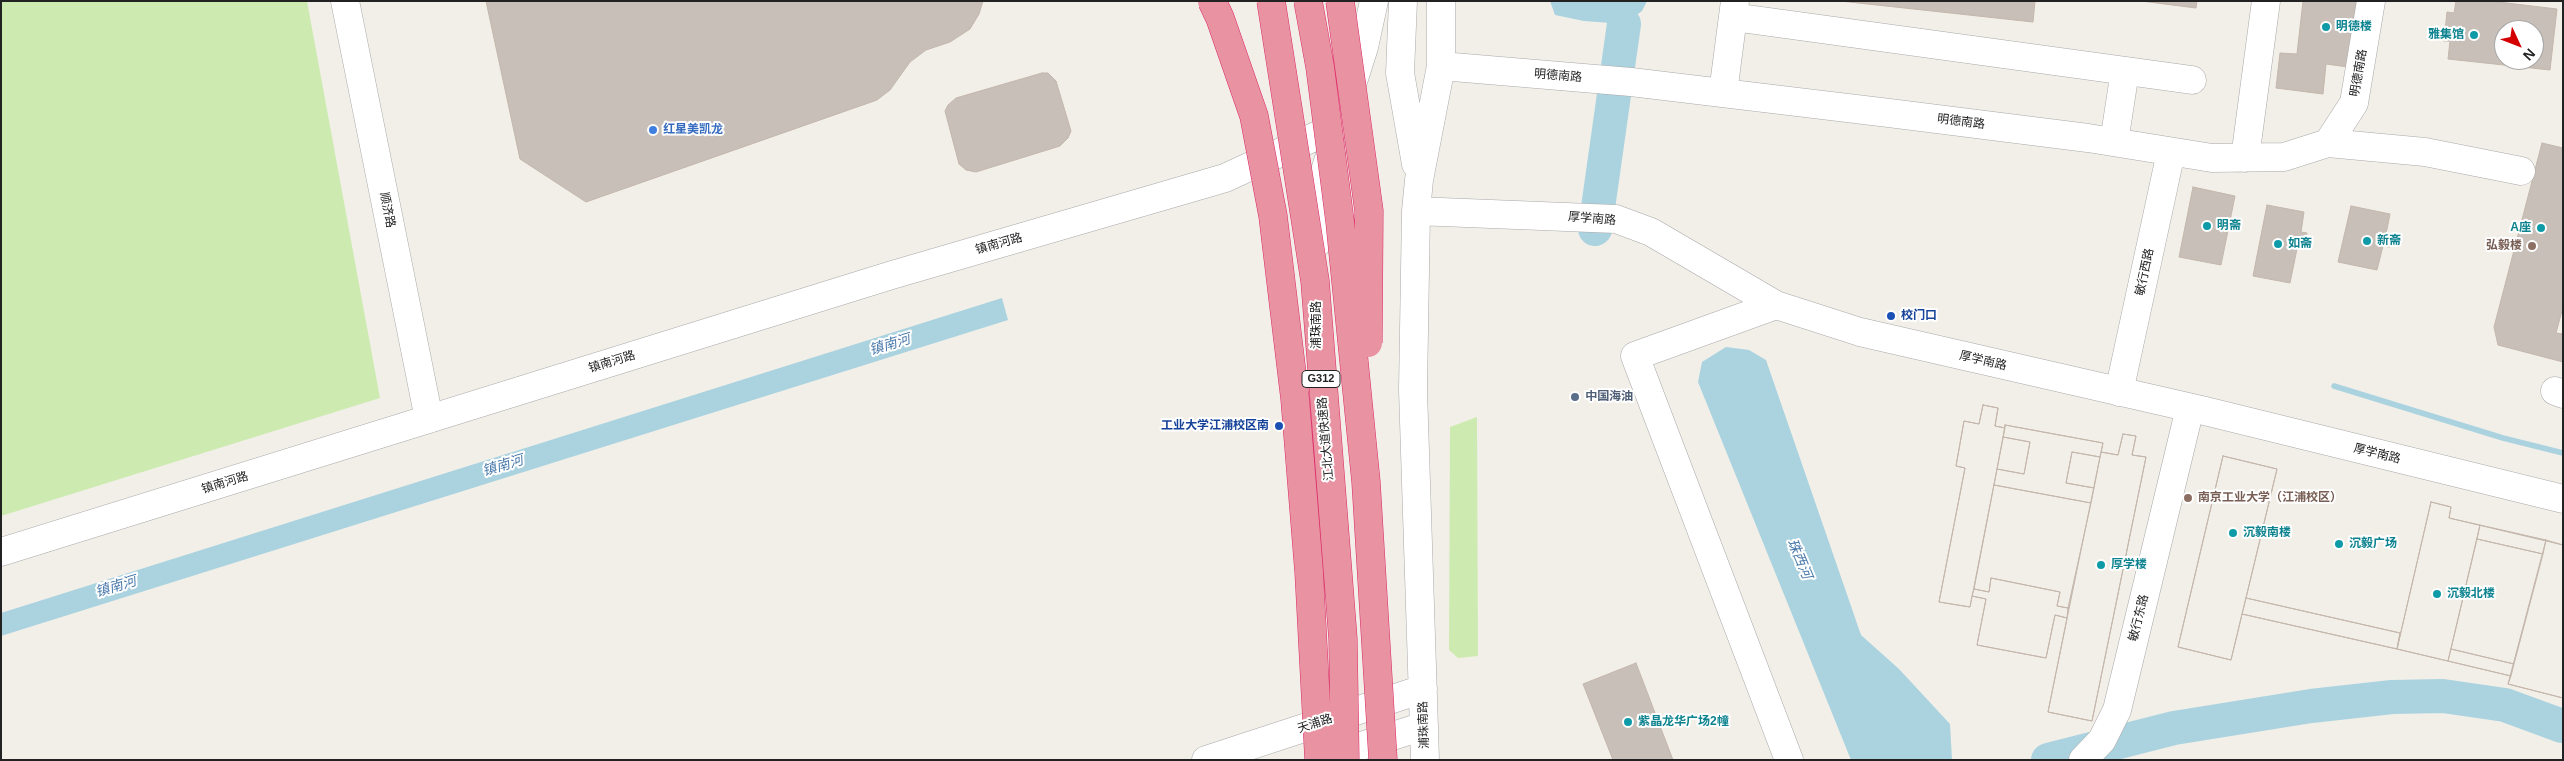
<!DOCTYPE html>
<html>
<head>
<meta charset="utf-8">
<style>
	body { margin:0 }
	#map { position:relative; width:2564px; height:761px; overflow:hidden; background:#f2efe9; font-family:Helvetica,sans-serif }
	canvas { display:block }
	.frame { position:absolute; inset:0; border:2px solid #222; pointer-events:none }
	.north { position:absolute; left:2494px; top:20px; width:50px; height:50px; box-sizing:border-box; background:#fff; border:1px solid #a7a7a7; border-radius:50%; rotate:133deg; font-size:14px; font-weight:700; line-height:20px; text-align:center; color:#222 }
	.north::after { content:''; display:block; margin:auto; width:18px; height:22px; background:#d40000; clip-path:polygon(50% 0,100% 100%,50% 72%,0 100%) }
</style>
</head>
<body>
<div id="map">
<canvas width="2564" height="761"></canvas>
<div class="frame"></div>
<div class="north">N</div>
</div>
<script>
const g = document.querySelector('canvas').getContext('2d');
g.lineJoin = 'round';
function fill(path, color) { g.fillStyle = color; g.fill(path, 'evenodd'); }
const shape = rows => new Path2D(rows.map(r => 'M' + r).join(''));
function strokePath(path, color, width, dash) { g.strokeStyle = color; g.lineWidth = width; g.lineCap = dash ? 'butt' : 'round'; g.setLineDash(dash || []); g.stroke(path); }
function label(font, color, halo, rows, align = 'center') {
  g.font = font + ' Helvetica,"Noto Sans SC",sans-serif'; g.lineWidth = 4; g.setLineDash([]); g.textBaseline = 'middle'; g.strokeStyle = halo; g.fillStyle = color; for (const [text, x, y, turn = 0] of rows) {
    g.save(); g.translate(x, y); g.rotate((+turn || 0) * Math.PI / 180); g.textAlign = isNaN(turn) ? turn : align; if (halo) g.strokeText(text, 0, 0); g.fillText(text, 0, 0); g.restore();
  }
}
fill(shape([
	[1,1,307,1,380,398,1,516],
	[1477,417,1478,656,1458,658,1449,650,1450,427]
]), '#cdebb0');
fill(shape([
	[1550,1,1647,1,1642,11,1624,24,1584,21,1555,15],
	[1002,298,1008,320,1,636,1,613],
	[1726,347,1749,350,1766,360,1861,635,1899,669,1950,724,1952,760,1851,760,1698,382,1702,362]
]), '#aad3df');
strokePath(shape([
	[2334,386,2503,438,2563,453]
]), '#aad3df', 5.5);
strokePath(shape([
	[1595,229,1624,24],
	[2048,760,2174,728,2311,706,2392,697,2443,696,2505,705,2562,726]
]), '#aad3df', 34);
const building = shape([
	[486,1,983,1,979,14,970,29,950,42,926,50,910,62,890,90,877,100,586,202,520,159,486,1],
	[1840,1,2035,1,2033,22,1840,1],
	[2141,1,2197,1,2196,8,2141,1],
	[2303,1,2356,1,2348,67,2326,64,2323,94,2276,88,2280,53,2297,54,2303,1],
	[2456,1,2490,1,2557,9,2550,70,2448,59,2450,41,2444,41,2447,12,2454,13,2456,1],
	[2504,30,2534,30,2534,60,2504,60,2504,30],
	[1042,73,1048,73,1056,81,1071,131,1068,138,1060,146,976,172,966,170,959,164,945,111,948,105,956,98,1042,73],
	[2542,143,2563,148,2563,307,2556,333,2563,334,2563,362,2498,345,2494,327,2542,143],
	[2193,187,2235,196,2221,265,2179,257,2193,187],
	[2267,205,2304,212,2301,232,2307,233,2305,245,2298,244,2290,283,2253,276,2267,205],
	[2351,206,2390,214,2386,234,2392,236,2390,247,2383,246,2377,270,2338,262,2351,206],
	[1983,405,1998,408,1995,426,2005,428,2005,425,2103,443,2101,452,2118,455,2123,434,2136,436,2132,455,2146,457,2092,721,2048,712,2067,618,2055,615,2046,658,1977,645,1986,599,1972,596,1970,607,1939,602,1965,468,1956,466,1964,421,1979,424,1983,405],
	[2003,437,2030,442,2024,474,1997,469,2003,437],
	[2072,452,2100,457,2094,488,2066,483,2072,452],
	[1994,485,2091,503,2068,608,2057,606,2060,592,1991,578,1989,592,1974,589,1994,485],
	[1983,405,1998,408,1995,426,2005,428,1970,607,1939,602,1965,468,1956,466,1964,421,1979,424,1983,405],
	[2005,425,2103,443,2100,457,2072,452,2066,483,2094,488,2091,503,1994,485,1997,469,2024,474,2030,442,2003,437,2005,425],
	[2123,434,2136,436,2132,455,2146,457,2092,721,2048,712,2101,452,2118,455,2123,434],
	[2223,456,2277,469,2246,598,2400,633,2397,649,2242,614,2231,660,2178,647,2223,456],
	[2223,456,2277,469,2231,660,2178,647,2223,456],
	[2431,502,2451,507,2449,518,2563,545,2563,698,2508,684,2511,676,2397,649,2431,502],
	[2477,539,2543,554,2514,664,2451,649,2477,539],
	[2431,502,2451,507,2449,518,2480,525,2448,661,2397,649,2431,502],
	[2480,525,2546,540,2543,554,2477,539,2480,525],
	[2546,540,2563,545,2563,698,2508,684,2546,540],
	[1991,578,2060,592,2057,606,2068,608,2067,618,2055,615,2046,658,1977,645,1986,599,1972,596,1974,589,1989,592,1991,578],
	[2246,598,2400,633,2397,649,2242,614,2246,598],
	[2451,649,2514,664,2511,676,2448,661,2451,649],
	[1636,663,1673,760,1613,760,1583,684,1636,663]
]);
fill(building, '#c7bfb8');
strokePath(building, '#c4b6ab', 1);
const minor = shape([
	[345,1,429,419],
	[1403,1,1400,73,1416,164],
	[1733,17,2192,80],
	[1441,66,1631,82,1889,113,2088,138,2212,158,2284,157,2328,143,2354,103,2371,1],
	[1350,91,1364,47,1374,1],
	[1723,93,1735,1],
	[2114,142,2125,71],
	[2328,143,2425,152,2521,171],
	[2245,158,2266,1],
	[1416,211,1616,219,1651,232,1776,305,1860,332,2205,411,2563,499],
	[1317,243,1317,196,1332,149],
	[1776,305,1635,356,1789,760],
	[2555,391,2563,394],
	[2119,392,2171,152],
	[1318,454,1318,546],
	[1,552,892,275,1225,178,1340,125],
	[1323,758,1424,726],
	[1206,760,1423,689],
	[1425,760,1413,390,1416,211,1419,180,1441,66,1441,1],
	[2083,760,2102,740,2117,710,2190,408]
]);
strokePath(minor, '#a9a9a9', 29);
strokePath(minor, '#fff', 28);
const highwayBridge = shape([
	[1212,1,1220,18,1254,116,1273,216,1295,399,1309,572,1319,760],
	[1271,1,1315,281,1343,639,1345,760],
	[1308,1,1320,67,1340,222,1366,482,1383,760],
	[1340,1,1369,211,1368,343]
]);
strokePath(highwayBridge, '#dc2a67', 29, []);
strokePath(highwayBridge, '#e892a2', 28);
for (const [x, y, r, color] of [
	[2326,27,5,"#0f9aa8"],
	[2474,35,5,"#0f9aa8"],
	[653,130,5,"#3f7fe0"],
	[2207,226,5,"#0f9aa8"],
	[2541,228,5,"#0f9aa8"],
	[2367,241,5,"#0f9aa8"],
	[2278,244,5,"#0f9aa8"],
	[2532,246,5,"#8d6e63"],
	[1891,316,5,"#1a4fb4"],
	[1575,397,5,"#5c6f8a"],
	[1279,426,5,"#1a4fb4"],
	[2188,498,5,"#8d6e63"],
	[2233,533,5,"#0f9aa8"],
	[2339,544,5,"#0f9aa8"],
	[2101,565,5,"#0f9aa8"],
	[2437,594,5,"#0f9aa8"],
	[1628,722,5,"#0f9aa8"]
]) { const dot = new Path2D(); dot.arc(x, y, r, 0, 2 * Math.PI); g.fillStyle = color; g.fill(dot); strokePath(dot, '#fff', 2); }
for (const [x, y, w] of [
	[1321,379,38]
]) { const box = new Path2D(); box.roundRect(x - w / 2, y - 8.5, w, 17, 4); g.fillStyle = '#fff'; g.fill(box); strokePath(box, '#222', 1); }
label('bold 11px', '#222', null, [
	["G312",1321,379]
]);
label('bold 12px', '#0d838f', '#fff', [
	["明德楼",2336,27],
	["雅集馆",2464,35,"right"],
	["明斋",2217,226],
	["A座",2531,228,"right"],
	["新斋",2377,241],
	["如斋",2288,244],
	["沉毅南楼",2243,533],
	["沉毅广场",2349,544],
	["厚学楼",2111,565],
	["沉毅北楼",2447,594],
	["紫晶龙华广场2幢",1638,722]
], 'left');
label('12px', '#222', '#fff', [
	["明德南路",2359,73,-80],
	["明德南路",1558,76,5],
	["明德南路",1961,122,7],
	["顺济路",387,210,79],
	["厚学南路",1592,219,5],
	["镇南河路",999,244,-16],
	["敏行西路",2145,272,-78],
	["浦珠南路",1317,325,-90],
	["厚学南路",1983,361,13],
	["镇南河路",612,362,-17],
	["江北大道快速路",1326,439,-95],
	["厚学南路",2377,454,14],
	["镇南河路",225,483,-17],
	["敏行东路",2139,618,-76],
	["天浦路",1315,724,-18],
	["浦珠南路",1424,725,-92]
]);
label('bold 12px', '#366cbe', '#fff', [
	["红星美凯龙",663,130]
], 'left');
label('bold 12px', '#785e54', '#fff', [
	["弘毅楼",2522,246],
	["南京工业大学（江浦校区）",2198,498,"left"]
], 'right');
label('bold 12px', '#164399', '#fff', [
	["校门口",1901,316],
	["工业大学江浦校区南",1269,426,"right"]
], 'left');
label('bold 12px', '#4e5e75', '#fff', [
	["中国海油",1585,397]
], 'left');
label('italic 14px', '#4a7aab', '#fff', [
	["镇南河",890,345,-17],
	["镇南河",503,466,-17],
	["珠西河",1799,559,67],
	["镇南河",116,587,-17]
]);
</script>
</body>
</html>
